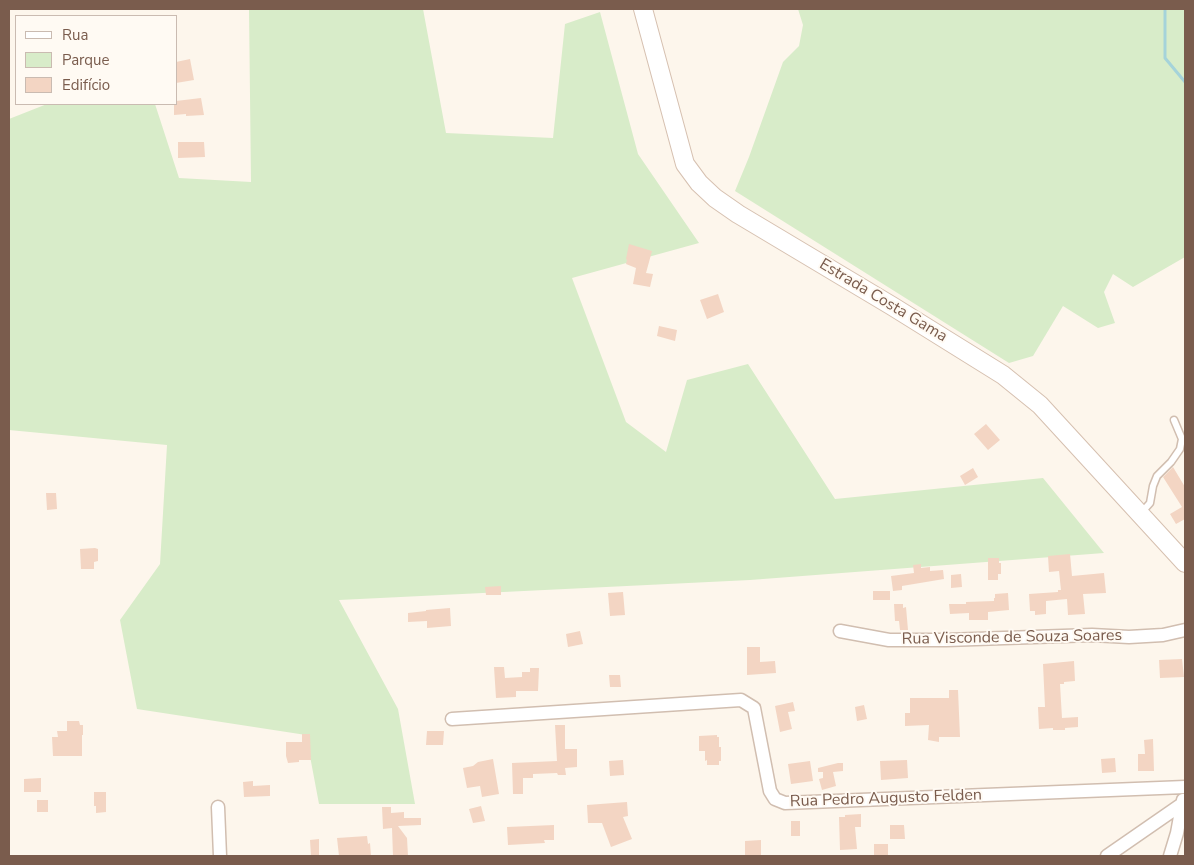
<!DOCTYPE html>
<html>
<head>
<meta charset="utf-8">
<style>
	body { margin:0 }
	#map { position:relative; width:1194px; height:865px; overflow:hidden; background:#fdf6ec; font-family:"Nunito Sans",sans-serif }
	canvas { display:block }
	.frame { position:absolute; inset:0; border:10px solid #7a5c4d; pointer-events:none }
	.legend { position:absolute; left:15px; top:15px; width:162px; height:90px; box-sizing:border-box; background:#fffaf3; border:1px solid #cabbb1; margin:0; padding:6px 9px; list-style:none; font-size:15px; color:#7a5c4d }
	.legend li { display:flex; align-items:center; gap:10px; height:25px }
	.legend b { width:25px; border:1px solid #cabbb1 }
</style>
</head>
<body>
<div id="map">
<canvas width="1194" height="865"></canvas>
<div class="frame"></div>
<ul class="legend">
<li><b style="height:6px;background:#fff"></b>Rua</li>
<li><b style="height:14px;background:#d8ecc9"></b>Parque</li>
<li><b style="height:14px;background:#f3d5c3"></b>Edifício</li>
</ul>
</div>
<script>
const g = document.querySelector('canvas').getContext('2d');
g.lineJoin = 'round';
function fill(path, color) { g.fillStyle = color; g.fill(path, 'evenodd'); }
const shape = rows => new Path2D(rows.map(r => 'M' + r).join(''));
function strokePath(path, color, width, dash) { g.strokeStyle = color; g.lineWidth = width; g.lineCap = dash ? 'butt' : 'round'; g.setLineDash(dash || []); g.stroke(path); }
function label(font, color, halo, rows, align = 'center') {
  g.font = font + ' "Nunito Sans",sans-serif'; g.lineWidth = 4; g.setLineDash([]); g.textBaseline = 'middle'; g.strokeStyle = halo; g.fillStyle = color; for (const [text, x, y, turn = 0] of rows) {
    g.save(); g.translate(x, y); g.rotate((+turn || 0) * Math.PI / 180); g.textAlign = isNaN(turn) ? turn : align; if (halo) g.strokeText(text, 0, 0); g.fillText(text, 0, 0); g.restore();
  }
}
fill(shape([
	[249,9,423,9,446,133,553,138,565,24,600,12,638,154,699,243,572,278,626,422,666,452,687,380,748,364,835,499,1043,478,1104,553,750,580,339,600,398,709,415,804,319,804,306,735,137,709,120,620,160,564,167,445,9,430,9,119,47,104,155,104,179,178,251,182],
	[798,9,1185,9,1185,257,1133,287,1113,274,1104,292,1115,323,1098,328,1063,306,1033,356,1009,363,735,191,749,157,783,62,799,46,803,25]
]), '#d8ecc9');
strokePath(shape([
	[1165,9,1165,58,1185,82]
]), '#a5d3da', 3);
fill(shape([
	[190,59,194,80,176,83,176,62],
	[201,98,204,115,186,116,186,114,174,115,174,104,176,104,176,101],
	[178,142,204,142,205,157,178,158],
	[629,244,652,251,646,273,653,274,650,287,633,284,636,268,626,264,627,260,626,259],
	[718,294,724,312,707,319,700,300],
	[659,326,677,330,675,341,657,336],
	[986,424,1000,440,988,450,974,434],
	[1173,467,1185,487,1185,519,1176,524,1170,514,1182,507,1163,477],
	[973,468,978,477,965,485,960,476],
	[46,493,56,493,57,509,47,510],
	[95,548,98,549,98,561,94,562,94,569,81,569,80,549],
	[1070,554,1072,576,1104,573,1106,593,1083,594,1085,614,1068,615,1067,599,1046,601,1046,614,1035,615,1035,611,1030,611,1029,594,1058,592,1058,590,1061,590,1059,571,1049,572,1048,556],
	[988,558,999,558,999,563,1001,563,1001,574,998,574,998,580,988,580],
	[921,564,921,568,930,567,930,571,943,570,944,579,902,586,902,590,893,591,891,576,914,573,913,565],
	[961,574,962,587,951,588,951,575],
	[501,586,501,595,486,595,485,587],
	[873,591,890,591,890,600,873,600],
	[623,592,625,615,610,616,608,593],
	[1008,593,1009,610,988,612,988,620,969,620,969,613,950,614,949,604,966,604,966,602,994,601,994,598,995,598,995,594],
	[894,604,903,604,903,608,906,607,908,630,900,630,899,621,895,621],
	[450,608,451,626,427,628,427,621,408,622,408,613,426,611,426,610],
	[580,631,583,644,568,647,566,634],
	[747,647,760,647,760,662,775,661,776,673,747,675],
	[1182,659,1184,677,1160,678,1159,660],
	[1074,661,1075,681,1064,682,1064,684,1060,684,1062,718,1078,717,1078,727,1065,728,1065,730,1053,730,1053,728,1039,729,1038,707,1045,707,1043,664],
	[494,667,504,667,505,678,522,677,522,672,530,672,530,668,539,668,538,691,516,691,516,697,496,698],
	[609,675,620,675,621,687,610,687],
	[949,690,958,690,960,737,939,737,939,742,928,740,929,725,905,726,905,713,910,713,910,698,949,698],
	[793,702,795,711,788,712,792,729,780,732,775,706],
	[864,705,867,719,857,721,855,707],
	[67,721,79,721,80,725,83,725,83,735,82,735,82,756,53,756,52,737,58,737,57,731,67,731],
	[555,725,565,725,565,749,577,749,577,767,565,768,566,775,558,775,557,773,533,774,533,778,523,778,523,794,513,794,512,763,557,761],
	[427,731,444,731,443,745,426,745],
	[302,734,310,734,311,760,299,760,299,762,288,763,286,756,286,742,302,742],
	[717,735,717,737,719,737,719,747,721,747,721,761,719,761,719,765,707,765,707,760,705,761,705,751,699,751,699,736],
	[1153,739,1154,771,1138,771,1138,754,1145,754,1144,740],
	[1115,758,1116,772,1102,773,1101,759],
	[493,759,499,794,482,797,480,786,467,788,463,768,473,766,478,762],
	[623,760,624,775,610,776,609,761],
	[907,760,908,778,881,780,880,761],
	[810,761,813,781,791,784,788,764],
	[838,763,843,763,843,771,833,772,836,786,822,790,819,779,823,778,823,772,818,772,818,768],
	[41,778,41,792,24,792,24,779],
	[253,781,253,786,270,785,270,796,244,797,243,782],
	[94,792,106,792,106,812,96,813,96,806,94,806],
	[37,800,48,800,48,812,37,812],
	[627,802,628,816,623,817,632,839,611,847,602,823,588,823,587,805],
	[481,806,485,821,473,823,469,809],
	[382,807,391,807,391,813,404,812,404,818,421,818,421,825,398,826,407,838,408,856,393,856,392,828,383,829],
	[861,814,861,827,855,827,857,849,840,850,839,817,845,817,845,815],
	[791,821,800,821,800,836,791,836],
	[554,825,554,840,544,840,545,843,508,845,507,827],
	[890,825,904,825,905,839,890,839],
	[367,836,368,844,370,843,371,856,339,856,337,838],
	[319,839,319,856,311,856,310,840],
	[761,840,761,855,745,856,745,841],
	[874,844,888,844,888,856,874,856]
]), '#f3d5c3');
const service = shape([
	[1141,513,1150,503,1153,486,1157,476,1171,462,1180,449,1182,439,1174,420]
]);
const minor = shape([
	[840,631,889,640,946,640,1092,635,1129,637,1163,635,1185,630],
	[452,719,741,700,754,708,770,791,775,799,785,803,1185,787],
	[218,807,220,856],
	[1107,856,1185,802],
	[1170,856,1177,833,1183,800]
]);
const secondary = shape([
	[643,9,685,164,699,183,715,198,738,214,892,306,1003,375,1040,405,1185,563]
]);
strokePath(service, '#d1beb0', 9);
strokePath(minor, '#d1beb0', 15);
strokePath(secondary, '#d6c0b0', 20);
strokePath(service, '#fff', 6);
strokePath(minor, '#fff', 12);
strokePath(secondary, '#fff', 18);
label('16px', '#7a5c4d', '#fffaf3', [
	["Estrada Costa Gama",883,301,31],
	["Rua Visconde de Souza Soares",1012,638,-1],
	["Rua Pedro Augusto Felden",886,799,-2]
]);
</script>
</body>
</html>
